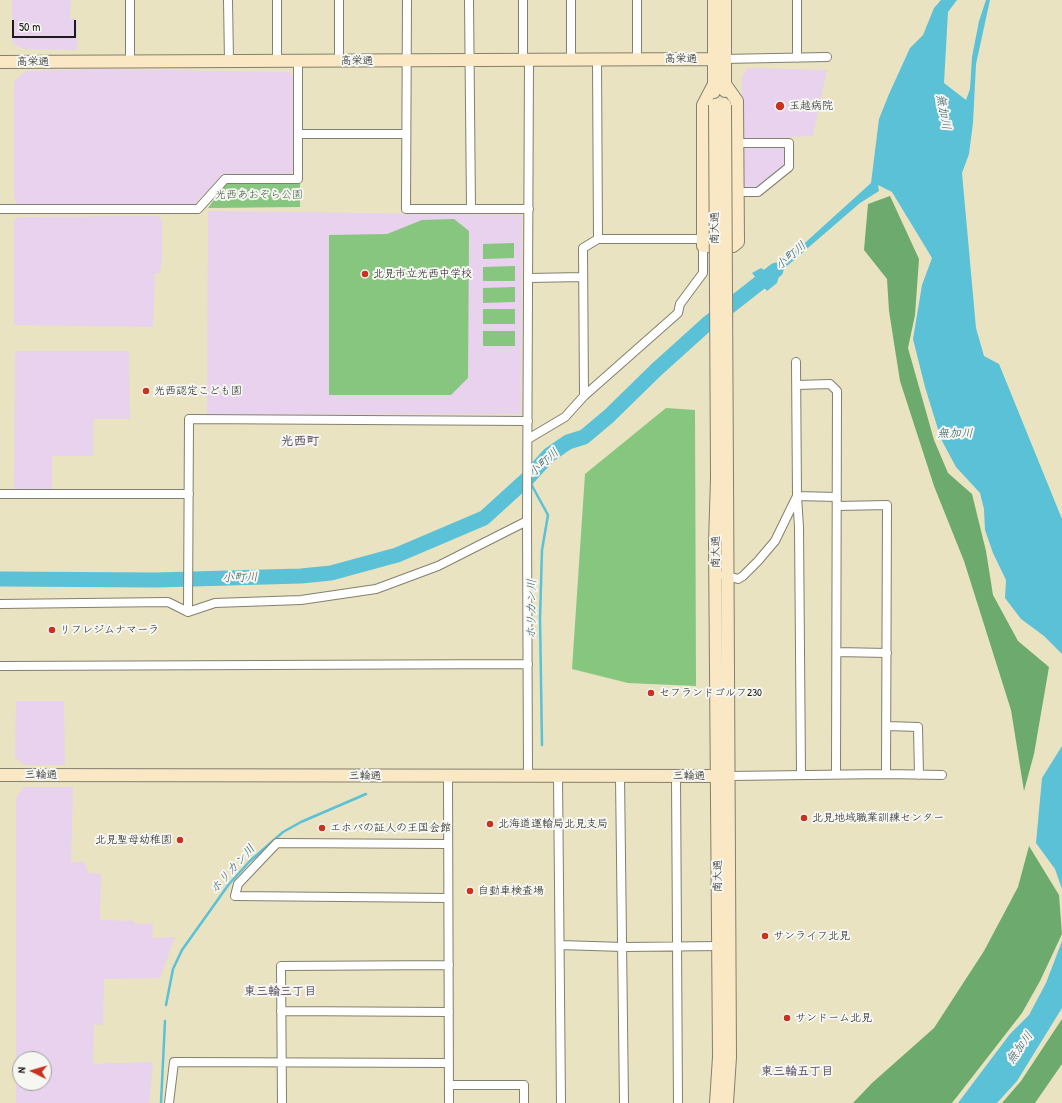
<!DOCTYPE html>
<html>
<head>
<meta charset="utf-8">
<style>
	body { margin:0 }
	#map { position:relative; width:1062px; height:1103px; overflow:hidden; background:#e9e3c2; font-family:"Patrick Hand",sans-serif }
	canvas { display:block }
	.north { position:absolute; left:12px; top:1051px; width:40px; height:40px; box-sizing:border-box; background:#f6f6f2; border:1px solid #9f9f9c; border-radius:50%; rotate:275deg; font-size:11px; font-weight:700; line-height:16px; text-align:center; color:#1c1c1c }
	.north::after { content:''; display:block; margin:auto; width:14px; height:18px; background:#c8321e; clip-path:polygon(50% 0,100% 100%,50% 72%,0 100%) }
	.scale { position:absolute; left:12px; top:20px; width:64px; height:18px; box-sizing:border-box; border:2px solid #1c1c1c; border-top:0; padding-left:5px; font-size:12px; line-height:14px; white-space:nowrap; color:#1c1c1c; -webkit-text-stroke:3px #f6f6f2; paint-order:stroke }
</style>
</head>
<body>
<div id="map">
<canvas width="1062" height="1103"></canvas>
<div class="north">N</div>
<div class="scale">50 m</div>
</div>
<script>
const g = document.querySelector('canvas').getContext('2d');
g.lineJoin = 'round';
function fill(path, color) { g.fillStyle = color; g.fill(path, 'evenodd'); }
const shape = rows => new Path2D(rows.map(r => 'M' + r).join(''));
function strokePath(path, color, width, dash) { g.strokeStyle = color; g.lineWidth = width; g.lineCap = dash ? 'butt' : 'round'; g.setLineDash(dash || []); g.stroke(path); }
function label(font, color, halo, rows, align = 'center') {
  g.font = font + ' "Patrick Hand","Klee One",sans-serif'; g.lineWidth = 4; g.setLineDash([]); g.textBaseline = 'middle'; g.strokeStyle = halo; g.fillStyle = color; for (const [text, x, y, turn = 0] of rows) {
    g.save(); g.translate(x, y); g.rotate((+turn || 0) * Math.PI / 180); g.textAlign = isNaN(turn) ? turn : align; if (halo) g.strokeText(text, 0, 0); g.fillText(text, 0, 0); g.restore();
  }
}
fill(shape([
	[12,0,71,0,70,18,77,19,77,50,24,49,12,43],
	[747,68,827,70,813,136,787,137,786,166,757,189,741,189,742,76],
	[100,69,289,72,293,76,294,170,290,174,223,175,194,205,18,206,14,198,14,82,25,71],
	[208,211,522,215,521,414,207,415],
	[158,216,162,221,162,258,160,273,155,273,153,327,14,325,14,221,18,217],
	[15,351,129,351,130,419,93,419,93,456,52,456,52,491,14,490],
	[16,701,64,701,65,765,24,765,15,757],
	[24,787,73,787,71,862,84,862,88,873,101,874,100,920,134,921,135,924,153,924,152,938,175,937,160,978,104,979,103,1025,94,1024,93,1064,153,1062,149,1103,16,1103,16,798],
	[20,1059,44,1059,44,1083,20,1083]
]), '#e8d2ee');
fill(shape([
	[227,182,300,182,300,207,208,208],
	[454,219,469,231,468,378,451,395,329,395,329,235,387,234,422,220],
	[514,243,514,258,483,259,483,244],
	[515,266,515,281,483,281,483,267],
	[515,287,515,302,483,303,483,288],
	[483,309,515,309,515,324,483,324],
	[483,331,515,331,515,346,483,346],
	[666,408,695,410,696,686,628,683,572,669,585,474]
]), '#86c67e');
fill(shape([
	[890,196,919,259,915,315,908,348,934,440,948,473,972,494,986,551,993,595,1018,641,1049,667,1034,754,1024,791,1011,710,964,561,934,486,900,381,889,311,887,279,864,250,868,204],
	[1029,846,1059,895,1062,934,1040,981,1022,1013,952,1103,853,1103,872,1083,934,1028,984,951,1018,887],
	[1062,1019,1062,1064,1035,1103,1002,1103,1021,1081]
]), '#6cab6d');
fill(shape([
	[941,0,957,0,948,12,944,83,966,100,970,89,972,57,979,21,986,0,990,0,976,64,973,123,969,154,962,173,976,328,984,356,999,364,1062,519,1062,654,1044,636,1021,619,1005,598,1006,580,993,553,985,530,984,509,980,493,956,467,941,439,925,387,913,339,922,285,932,258,892,192,878,185,879,191,860,203,780,272,777,283,767,291,752,273,761,268,767,272,775,270,871,183,879,119,889,94,910,48,923,35,934,8],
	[1062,746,1062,889,1055,869,1036,843,1042,778],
	[1062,941,1062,1008,1017,1081,997,1103,958,1103,1010,1034,1029,1015,1046,983]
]), '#5ac1d7');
strokePath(shape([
	[530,482,548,515,542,550,540,618,542,745],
	[166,1005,173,969,182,950,229,884,250,861,283,832,301,822,366,794],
	[161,1103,165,1021]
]), '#5ac1d7', 2.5);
strokePath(shape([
	[0,579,156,580,301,576,331,573,397,555,484,518,528,478,549,455,568,442,584,437,609,416,656,370,707,324,776,270]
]), '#5ac1d7', 15);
const street = shape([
	[130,0,130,62],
	[228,0,229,61],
	[339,0,339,61],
	[407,0,406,209,529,209],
	[469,0,471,209],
	[523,0,523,60],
	[571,0,571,60],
	[637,0,637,59],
	[797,58,797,0],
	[722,59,827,57],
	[597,60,598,239,703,239],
	[277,61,277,0],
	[298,134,405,134],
	[737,143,789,143,789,167,758,192,737,192],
	[0,209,198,209,225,179,298,179,298,61],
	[529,278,583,277],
	[797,385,830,384,837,391,836,774],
	[584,396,678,313,680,304,703,273,703,246],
	[528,439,565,417,584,396,583,248,598,239],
	[0,494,189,494],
	[837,506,887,505,886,774],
	[724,575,738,579,743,576,758,561,775,541,797,496,796,362],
	[0,604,168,602,188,612,215,603,301,600,376,589,438,566,527,521],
	[188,612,189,419,528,421],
	[837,652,887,653],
	[0,666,528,664],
	[887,726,918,727,919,775],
	[801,774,799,527,797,496,837,497],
	[448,776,449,1103],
	[528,776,527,521,529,60],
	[558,776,561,1103],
	[620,776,624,1103],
	[676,776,678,1103],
	[729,776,886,774,942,775],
	[448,844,277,843,238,884,235,896,448,898],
	[560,945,623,947,723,946],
	[281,1011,449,1012],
	[449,1085,524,1085,524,1103],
	[169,1103,174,1062,449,1063],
	[282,1103,281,966,449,965]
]);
const secondary = shape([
	[714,0,714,92],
	[0,62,714,59],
	[714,84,703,105,703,246,733,246,738,242,737,101,725,84],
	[725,91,725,0],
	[727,478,730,1057,727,1103],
	[0,775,729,776],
	[716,1103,719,1057,715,543,717,478]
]);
strokePath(street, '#82806f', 10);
strokePath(secondary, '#82806f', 14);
strokePath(street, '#fff', 8);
strokePath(secondary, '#fae7c3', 12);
const secondaryBridge = shape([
	[715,105,717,478],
	[725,105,727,478]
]);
strokePath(secondaryBridge, '#82806f', 14, []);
strokePath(secondaryBridge, '#fae7c3', 12);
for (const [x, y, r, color] of [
	[780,106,5,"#c8321e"],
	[365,274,4,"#c8321e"],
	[146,391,4,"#c8321e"],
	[52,630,4,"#c8321e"],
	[651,693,4,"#c8321e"],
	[804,818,4,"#c8321e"],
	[490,824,4,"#c8321e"],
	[322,828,4,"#c8321e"],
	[180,840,4,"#c8321e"],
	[470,891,4,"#c8321e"],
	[765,936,4,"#c8321e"],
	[787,1018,4,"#c8321e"]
]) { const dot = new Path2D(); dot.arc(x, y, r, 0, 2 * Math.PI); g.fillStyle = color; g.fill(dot); strokePath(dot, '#f6f6f2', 1.5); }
label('11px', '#1c1c1c', '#f6f6f2', [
	["高栄通",681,59],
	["高栄通",357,61],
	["高栄通",33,62],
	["南大通",715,228,-90],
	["南大通",716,552,-90],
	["三輪通",41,775],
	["三輪通",365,776],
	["三輪通",689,776],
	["南大通",718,876,-90]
]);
label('11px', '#1c1c1c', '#f6f6f2', [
	["玉越病院",789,106],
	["北見市立光西中学校",373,274],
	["光西認定こども園",154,391],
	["リフレジムナマーラ",60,630],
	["セフランドゴルフ230",659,693],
	["北見地域職業訓練センター",812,818],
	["北海道運輸局北見支局",498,824],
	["エホバの証人の王国会館",330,828],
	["北見聖母幼稚園",172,840,"right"],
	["自動車検査場",478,891],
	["サンライフ北見",773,936],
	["サンドーム北見",795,1018]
], 'left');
label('11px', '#41583e', '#f6f6f2', [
	["光西あおぞら公園",259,195]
]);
label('italic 12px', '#355e67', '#f6f6f2', [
	["無加川",943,112,80],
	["小町川",791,256,-41],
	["無加川",955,434],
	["小町川",544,463,-43],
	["小町川",240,578,-2],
	["ホリカン川",532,609,-89],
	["ホリカン川",233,869,-48],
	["無加川",1020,1048,-54]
]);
label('bold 12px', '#584960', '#f6f6f2', [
	["東三輪三丁目",280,992],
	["東三輪五丁目",797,1072]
]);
label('bold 13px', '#584960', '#f6f6f2', [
	["光西町",300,442]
]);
</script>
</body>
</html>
